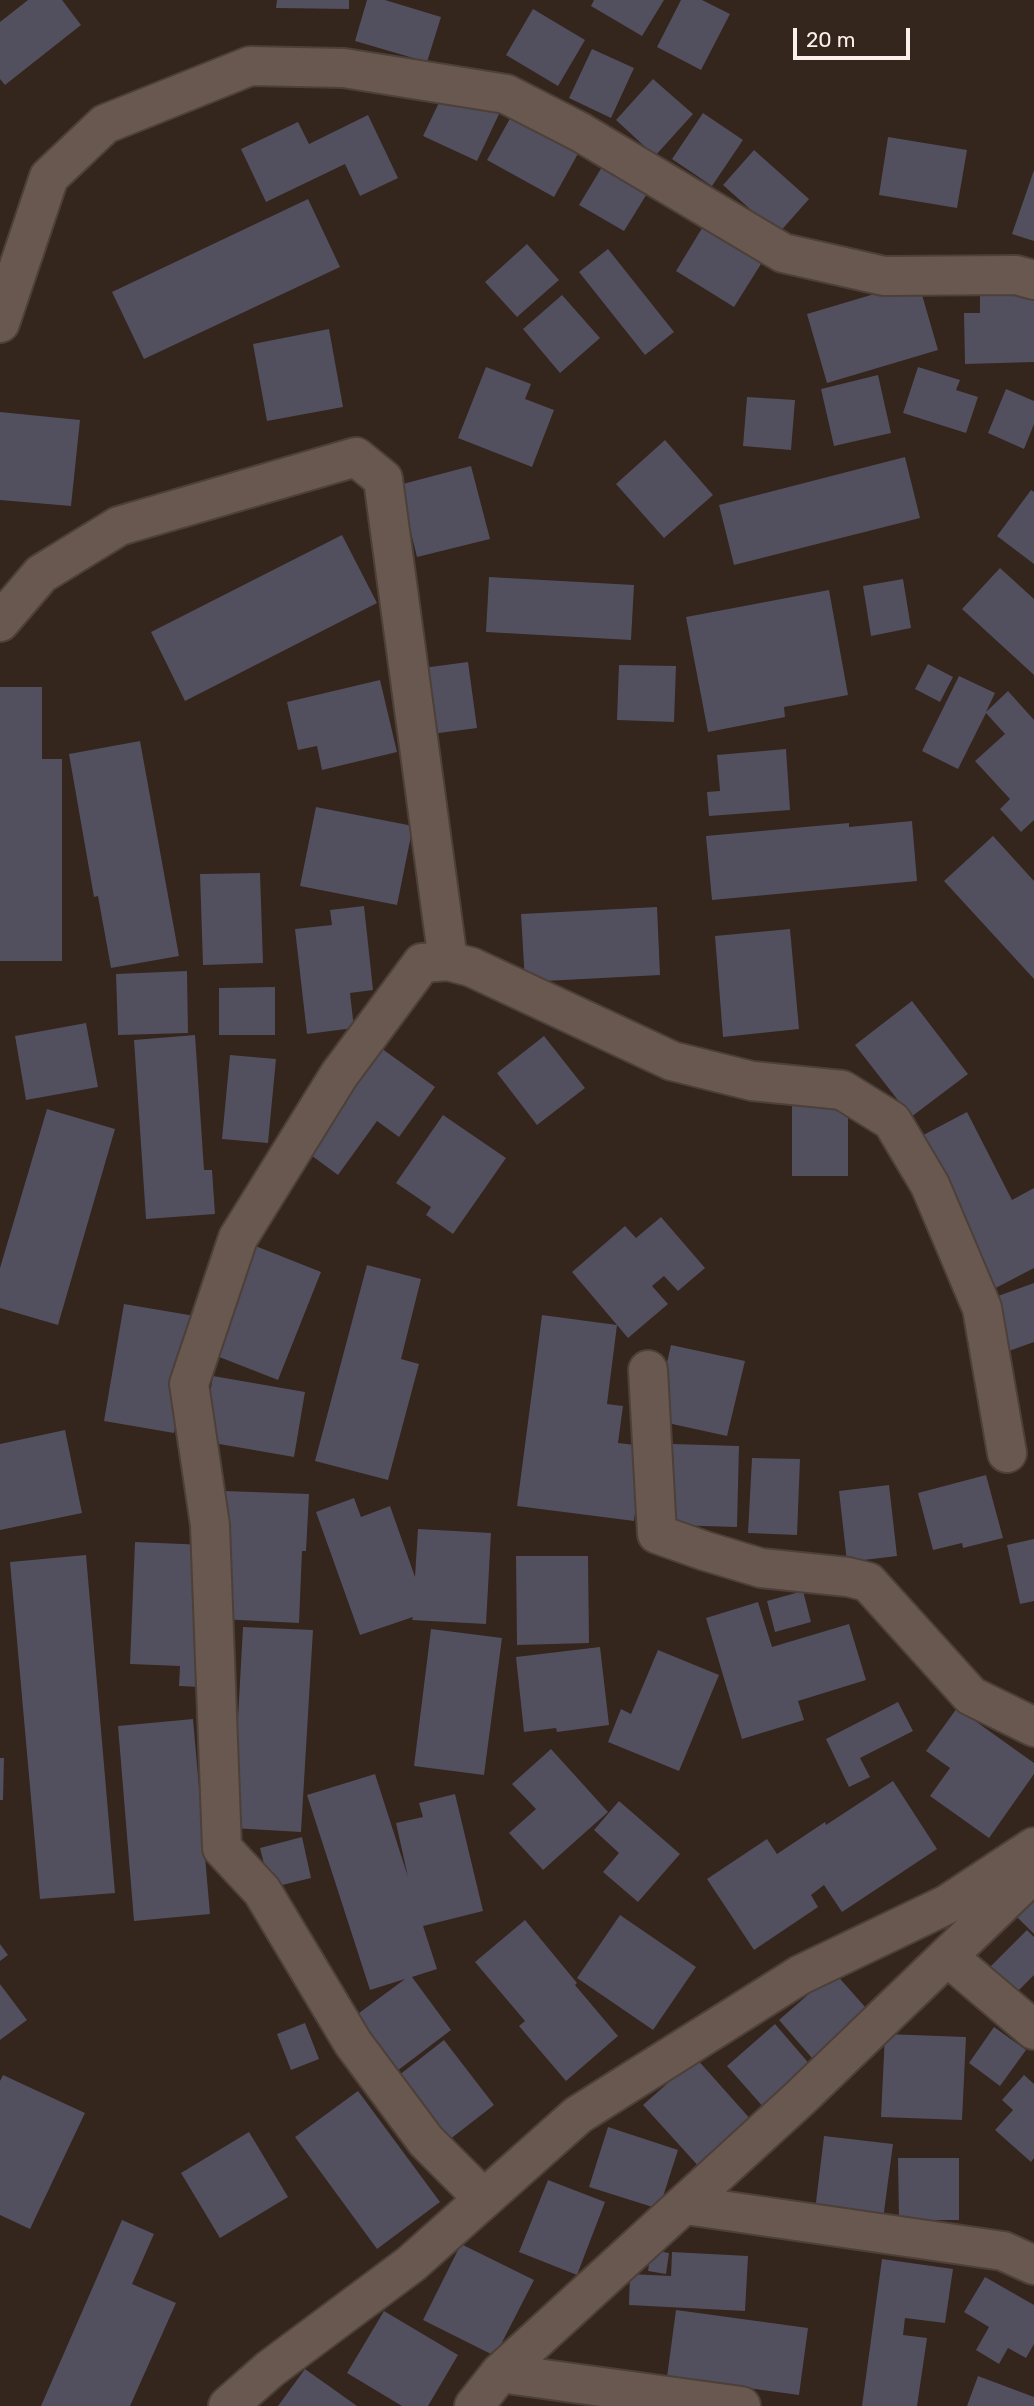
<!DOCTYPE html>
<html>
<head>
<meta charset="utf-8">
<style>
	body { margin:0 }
	#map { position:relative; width:1034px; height:2406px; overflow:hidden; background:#34251d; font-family:Rubik,sans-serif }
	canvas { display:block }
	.scale { position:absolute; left:793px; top:28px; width:117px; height:32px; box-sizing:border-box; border:4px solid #fbf0eb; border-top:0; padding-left:9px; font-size:21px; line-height:24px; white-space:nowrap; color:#fbf0eb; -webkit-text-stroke:5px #34251d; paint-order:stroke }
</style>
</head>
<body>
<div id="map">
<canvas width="1034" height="2406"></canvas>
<div class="scale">20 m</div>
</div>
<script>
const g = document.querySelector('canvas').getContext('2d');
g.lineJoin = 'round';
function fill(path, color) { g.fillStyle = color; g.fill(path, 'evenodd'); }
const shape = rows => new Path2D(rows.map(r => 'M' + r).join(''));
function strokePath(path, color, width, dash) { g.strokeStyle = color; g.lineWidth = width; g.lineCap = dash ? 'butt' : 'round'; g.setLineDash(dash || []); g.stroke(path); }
fill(shape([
	[28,0,62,0,81,25,5,85,0,79,0,22],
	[277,0,349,0,349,9,276,8],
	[367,0,385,0,441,17,427,62,355,41],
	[594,0,664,0,642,36,591,6],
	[681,0,702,0,730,14,701,70,657,47],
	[533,9,585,40,558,86,506,55],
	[592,49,634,68,611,118,569,98],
	[653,79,693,114,655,156,616,120],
	[445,90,499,114,477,161,423,136],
	[518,104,585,141,554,197,487,160],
	[703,113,743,140,712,186,672,159],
	[368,115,398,178,360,196,345,164,266,202,241,149,298,122,309,144],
	[888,137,967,150,957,208,879,195],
	[754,150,809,199,778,234,723,185],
	[608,157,653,184,624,231,579,205],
	[1034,170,1034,241,1012,234],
	[308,199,340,267,144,359,112,292],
	[707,220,766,256,734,307,676,271],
	[527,244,559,280,517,317,485,282],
	[608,249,674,332,645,355,579,272],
	[918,281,938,350,827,383,807,314],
	[1034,292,1034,362,965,364,964,313,980,313,980,294],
	[562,295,600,338,560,373,523,329],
	[329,329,343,407,267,421,253,344],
	[486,367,531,384,525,399,554,410,532,467,458,438],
	[918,367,960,380,956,390,978,397,966,433,903,413],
	[878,375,891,433,834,446,821,389],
	[1006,389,1034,401,1034,424,1024,449,988,433],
	[747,397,795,400,791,450,743,446],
	[0,412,80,420,71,506,0,500],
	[665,440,713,495,664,538,616,484],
	[905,457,920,518,734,565,719,505],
	[471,466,490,539,417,557,399,485],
	[1031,490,1034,492,1034,564,997,536],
	[342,535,377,603,185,701,151,632],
	[1000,568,1034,599,1034,675,962,609],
	[489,577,634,585,631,640,486,632],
	[903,579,911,628,871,636,863,586],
	[829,590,848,695,784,707,785,717,708,732,686,617],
	[468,662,477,728,424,735,415,669],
	[928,664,953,677,940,702,915,689],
	[619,665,676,666,674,722,617,720],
	[959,676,995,693,986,712,1008,691,1034,720,1034,820,1021,832,1000,809,1010,799,975,761,1005,734,986,713,958,769,922,751],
	[380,680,397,752,322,770,317,746,298,750,287,702],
	[0,687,42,687,42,759,62,759,62,961,0,961],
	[140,741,179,956,111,968,98,896,94,897,69,754],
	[786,749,790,810,709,816,707,792,720,791,717,755],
	[316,807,413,826,397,905,300,886],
	[912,821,917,881,712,900,706,836,849,823,849,827],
	[993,836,1034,881,1034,979,944,881],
	[260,873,263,963,203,965,200,874],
	[364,906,373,990,350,993,354,1028,307,1034,295,929,332,925,330,910],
	[657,907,660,975,525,982,521,914],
	[790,929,799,1029,723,1037,715,936],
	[187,971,188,1033,118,1035,116,974],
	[275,987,275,1035,219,1035,219,988],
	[912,1001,968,1074,911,1117,855,1045],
	[86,1023,98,1087,26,1100,15,1036],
	[195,1035,204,1170,212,1170,215,1214,146,1219,134,1040],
	[544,1036,585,1088,537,1125,497,1073],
	[374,1043,435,1087,399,1137,377,1121,338,1175,300,1147],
	[230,1055,276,1059,268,1143,222,1139],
	[792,1106,848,1106,848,1176,792,1176],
	[47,1109,115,1129,58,1325,0,1308,0,1268],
	[967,1112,1012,1200,1034,1188,1034,1268,988,1292,910,1142],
	[443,1115,506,1158,453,1234,426,1215,431,1207,396,1183],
	[661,1217,705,1268,678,1291,664,1276,652,1286,668,1304,628,1338,617,1325,607,1404,623,1406,618,1443,643,1446,634,1521,517,1506,542,1315,617,1325,572,1272,625,1226,636,1238],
	[248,1243,321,1272,278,1380,204,1351],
	[367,1265,421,1279,401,1359,419,1364,388,1480,315,1461],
	[1034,1283,1034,1342,1006,1352,987,1300],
	[124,1304,195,1316,174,1433,104,1421],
	[671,1345,745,1361,727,1436,654,1420],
	[213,1376,305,1392,294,1457,202,1441],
	[65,1430,82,1513,0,1530,0,1444],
	[673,1444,739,1446,737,1527,670,1525],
	[752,1458,800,1459,797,1535,748,1533],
	[986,1475,1003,1538,963,1548,962,1543,933,1550,918,1493],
	[889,1485,897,1556,847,1562,839,1491],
	[225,1491,309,1494,306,1551,302,1551,299,1623,219,1619],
	[354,1498,361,1517,390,1506,415,1577,418,1529,491,1533,486,1624,412,1620,413,1617,360,1635,316,1512],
	[1034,1539,1034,1601,1020,1604,1007,1545],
	[135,1542,206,1545,201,1687,179,1686,180,1666,130,1664],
	[86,1555,115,1893,40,1899,10,1562],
	[516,1556,588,1556,589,1643,517,1645],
	[803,1591,811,1622,775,1632,767,1601],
	[758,1602,772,1647,849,1624,866,1680,798,1701,804,1720,742,1739,706,1618],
	[243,1627,313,1630,301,1832,232,1828],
	[431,1629,502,1638,484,1775,414,1766],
	[600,1647,609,1725,557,1732,556,1728,524,1732,516,1657],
	[658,1650,719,1675,679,1771,608,1742,621,1709,631,1714],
	[898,1702,913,1731,860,1758,870,1777,849,1787,826,1739],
	[957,1708,1034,1763,1034,1774,989,1838,930,1796,950,1768,926,1751],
	[193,1719,210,1914,134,1921,118,1726],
	[551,1749,608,1812,543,1870,509,1833,536,1809,512,1784],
	[0,1758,4,1758,3,1800,0,1800],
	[375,1774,408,1877,396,1823,423,1817,419,1803,455,1794,483,1911,423,1926,437,1969,412,1977,451,2030,397,2071,355,2016,405,1979,370,1990,307,1795],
	[893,1781,937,1849,842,1912,824,1885,811,1895,818,1907,754,1950,707,1879,767,1839,777,1854,825,1822,826,1825],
	[619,1801,680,1854,638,1902,603,1872,619,1853,594,1830],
	[302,1837,311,1878,270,1888,260,1848],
	[1034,1895,1034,1934,1014,1914],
	[620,1915,696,1967,653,2030,577,1978],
	[525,1920,577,1983,575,1985,618,2036,566,2081,519,2026,525,2021,475,1962],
	[1027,1930,1034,1937,1034,1975,1015,1994,989,1968],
	[0,1944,8,1955,0,1961],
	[834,1972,874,2017,819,2066,779,2020],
	[0,1984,27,2020,0,2040],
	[305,2023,319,2059,291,2070,277,2034],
	[775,2024,812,2067,765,2109,727,2066],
	[994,2027,1026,2050,1000,2086,969,2063],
	[885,2034,966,2037,962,2120,881,2117],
	[444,2040,494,2105,440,2147,389,2083],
	[696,2058,753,2122,701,2169,643,2105],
	[3,2075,85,2113,30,2229,0,2215,0,2081],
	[1024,2075,1034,2084,1034,2158,1031,2162,995,2130,1013,2110,1002,2100],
	[358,2091,440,2202,377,2249,295,2137],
	[608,2127,678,2150,659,2209,589,2187],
	[249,2132,288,2197,220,2238,181,2173],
	[824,2136,893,2144,882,2227,814,2219],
	[898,2158,959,2158,959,2220,899,2220],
	[548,2180,605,2202,577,2275,519,2252],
	[122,2220,154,2234,132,2284,176,2303,130,2406,41,2406],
	[461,2244,534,2280,495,2356,423,2320],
	[651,2250,669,2253,666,2274,648,2271],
	[672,2252,748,2256,745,2311,629,2305,630,2274,671,2276],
	[882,2259,953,2269,945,2323,905,2318,903,2335,927,2338,917,2406,862,2406],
	[985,2277,1034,2305,1034,2344,1026,2358,1008,2348,999,2364,976,2350,989,2327,964,2312],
	[676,2310,808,2328,799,2395,667,2377],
	[384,2311,458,2355,428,2406,402,2406,347,2373],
	[305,2369,357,2406,278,2406],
	[978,2376,1034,2397,1034,2406,967,2406]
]), '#524f5f');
const street = shape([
	[0,323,49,177,105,124,250,66,344,68,506,94,580,132,783,253,884,276,1016,275,1034,280],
	[0,622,41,574,119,526,356,457,383,479,448,961,471,967,672,1061,752,1081,842,1090,892,1121,930,1185,982,1308,1007,1453],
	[448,961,422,963,339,1075,238,1238,189,1384,210,1525,222,1848,262,1891,353,2043,426,2141,484,2199],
	[648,1370,657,1534,705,1551,761,1568,848,1577,868,1582,971,1696,1034,1727],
	[948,1957,1034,2030],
	[686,2205,1003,2251,1034,2265],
	[500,2373,741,2406],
	[228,2406,270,2369,411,2264,578,2115,800,1975,946,1905,1034,1847],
	[474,2406,500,2373,799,2099,1034,1873]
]);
strokePath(street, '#4c4039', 42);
strokePath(street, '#69584f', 38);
</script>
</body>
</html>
